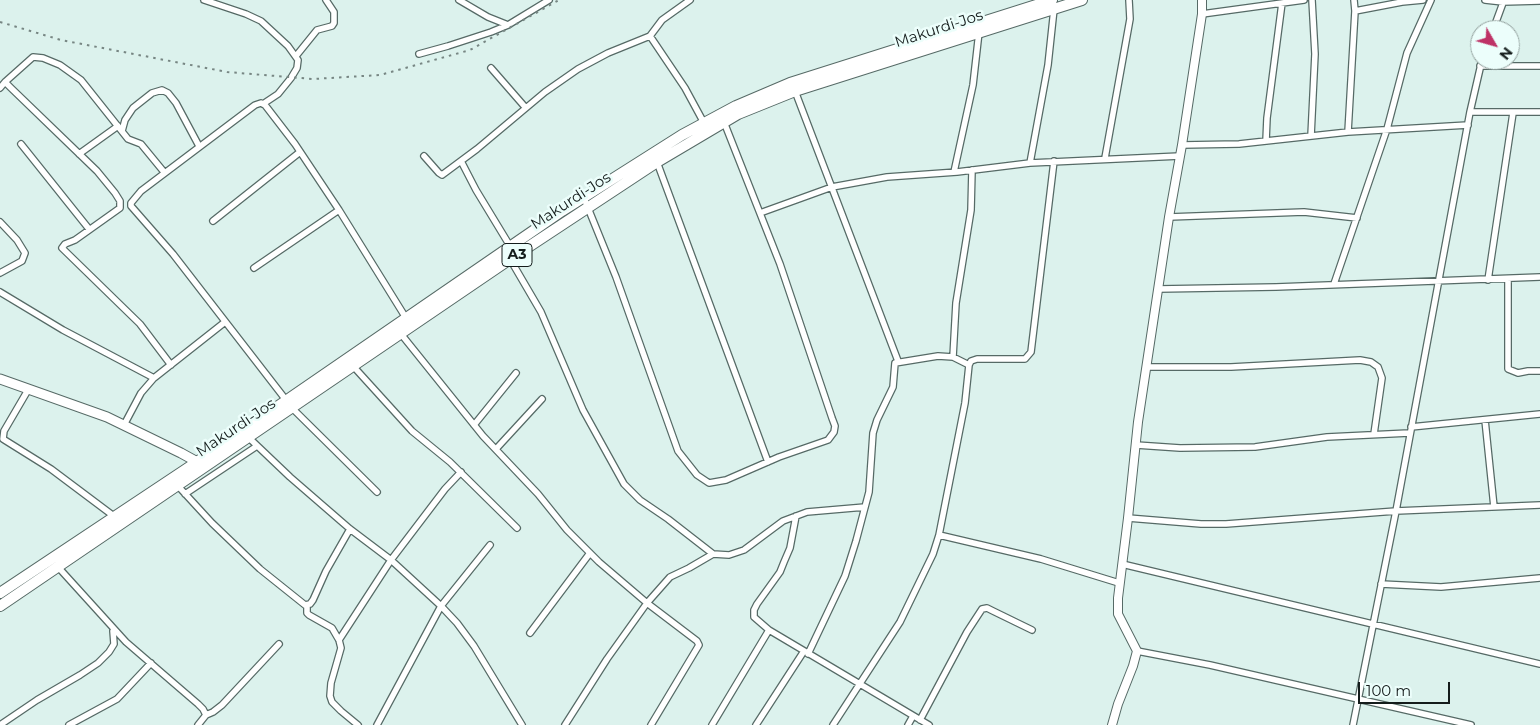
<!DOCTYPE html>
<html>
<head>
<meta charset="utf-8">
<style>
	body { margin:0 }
	#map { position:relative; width:1540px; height:725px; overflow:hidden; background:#dcf2ed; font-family:Montserrat,sans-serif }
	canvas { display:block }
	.north { position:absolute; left:1470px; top:20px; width:50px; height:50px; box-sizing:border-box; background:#ecfefb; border:1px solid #96a4a1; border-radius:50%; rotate:128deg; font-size:14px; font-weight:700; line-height:20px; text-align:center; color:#141c1b }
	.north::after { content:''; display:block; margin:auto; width:18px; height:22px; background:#be3266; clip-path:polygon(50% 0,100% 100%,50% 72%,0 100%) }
	.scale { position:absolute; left:1358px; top:682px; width:92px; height:22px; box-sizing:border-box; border:2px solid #141c1b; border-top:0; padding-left:6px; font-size:15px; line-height:18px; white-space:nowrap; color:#141c1b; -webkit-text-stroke:4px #ecfefb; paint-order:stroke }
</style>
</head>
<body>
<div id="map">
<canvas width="1540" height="725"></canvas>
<div class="north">N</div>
<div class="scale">100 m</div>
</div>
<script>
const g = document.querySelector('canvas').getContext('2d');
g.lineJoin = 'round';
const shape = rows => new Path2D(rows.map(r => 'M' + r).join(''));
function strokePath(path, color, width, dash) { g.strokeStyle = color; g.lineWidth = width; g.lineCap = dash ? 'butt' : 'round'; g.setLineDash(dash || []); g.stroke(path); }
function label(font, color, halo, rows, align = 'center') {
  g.font = font + ' Montserrat,sans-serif'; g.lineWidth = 5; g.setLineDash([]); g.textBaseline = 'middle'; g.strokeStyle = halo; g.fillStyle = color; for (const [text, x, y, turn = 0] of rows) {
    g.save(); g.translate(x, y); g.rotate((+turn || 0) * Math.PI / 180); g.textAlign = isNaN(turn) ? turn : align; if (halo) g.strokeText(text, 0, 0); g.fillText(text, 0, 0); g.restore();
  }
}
const minor = shape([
	[204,0,246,14,261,21,288,46,298,60,297,68,291,78,278,94,263,104],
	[459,0,488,17,508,25],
	[1485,0,1503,2,1540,1],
	[1355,11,1402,2,1423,0],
	[1202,14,1304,0],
	[1493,30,1504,0],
	[650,36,685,88,704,123],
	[419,54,448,46,491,32,508,25,549,0],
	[296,56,317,30,332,26,334,23,334,12,326,0],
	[1480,66,1540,66],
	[491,68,525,107],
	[5,82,33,57,43,58,60,65,81,80,128,139,141,144,164,172],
	[0,88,5,82,11,88,97,171,115,193,120,201,120,208,75,240,65,244,62,248,140,324,171,365],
	[795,91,898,361],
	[1470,112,1540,112],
	[122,131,125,120,133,108,152,93,162,90,168,93,176,103,199,146],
	[1348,132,1355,11,1354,0],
	[1311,136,1315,54,1312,0],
	[1266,141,1267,118,1282,3],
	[21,144,89,229],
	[1182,145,1239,144,1348,132,1468,125],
	[79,154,118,126],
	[424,156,439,173,442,175,477,149,545,92,578,69,608,53,650,36,662,20,690,0],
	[1105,158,1130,19,1129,0],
	[461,161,476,190,510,246],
	[657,162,768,462],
	[1030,163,1048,65,1054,9],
	[954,172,973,85,979,32],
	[584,198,616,277,678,451,697,475,709,483,726,480,779,457,828,440,834,432,835,426,832,418,780,264,724,122],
	[760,213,832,187,887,177,957,172,1030,163,1180,156],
	[1169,217,1304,212,1357,218],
	[213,221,300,152],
	[0,222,17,240,25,253,22,261,0,273],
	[510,259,541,312,583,410,624,484,640,500,668,519,713,554],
	[254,268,339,210],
	[1508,279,1508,369,1518,373,1528,371,1540,371],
	[1488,280,1513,113],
	[1334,284,1387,129,1407,53,1431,0],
	[1158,289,1276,287,1540,277],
	[0,292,63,330,154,378],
	[401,334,483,436,538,494,567,530,599,562,647,603,697,641,699,645,651,725],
	[953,357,956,303,971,210,972,170],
	[353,366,412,431,450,462,517,528],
	[1147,367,1231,367,1360,360,1371,362,1378,367,1382,378,1374,434],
	[28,390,4,431,3,439,51,469,115,517],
	[286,400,173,254,131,206,131,203,141,191,255,105,261,103,265,105,295,144,339,210,406,318],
	[292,408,377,492],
	[1485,420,1494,507],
	[124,425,141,393,154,378,225,322],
	[474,425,516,373],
	[1411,427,1540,414],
	[248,437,290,477,350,529,391,560,441,606,457,623,474,646,522,725],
	[1136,445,1180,448,1255,447,1327,437,1409,433],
	[496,449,542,399],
	[178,486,212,523,260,569,305,605,310,604,313,600,326,571,350,529],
	[185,494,257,446],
	[796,516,790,548,784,562,780,572,757,604,754,610,754,617,769,630,929,725],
	[1128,518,1201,524,1226,524,1396,511,1540,505],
	[939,535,1041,559,1119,583],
	[1122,564,1540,664],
	[58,567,126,642,198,704,203,709,206,715],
	[1381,584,1441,587,1540,578],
	[307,605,307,613,309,615,332,628,339,640,341,648,331,683,330,696,332,702,341,711,358,725],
	[530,633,590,553],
	[339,640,391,560,445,489,461,472],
	[1137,651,1210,665,1471,725],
	[808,654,845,576,856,541,869,492,873,433,877,420,893,387,895,363,938,356,953,357,969,365],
	[920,720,967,632,982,609,987,608,993,611,1032,630],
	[0,725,37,700,80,675,98,663,109,652,114,644,113,631],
	[69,725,117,699,151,663],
	[198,725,206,715,213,712,222,705,279,644],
	[377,725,441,606,490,545],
	[565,725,607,659,647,603,670,577,689,568,713,554,729,555,744,550,783,521,807,512,865,507],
	[712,725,769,630],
	[756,725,804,651],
	[833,725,900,622,933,554,939,535,965,403,969,365,971,361,977,359,1025,359,1031,352,1054,161],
	[908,725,913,716],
	[1353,725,1396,511,1470,112,1482,60]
]);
const tertiary = shape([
	[1112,725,1118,704,1133,666,1137,651,1118,614,1118,598,1128,518,1138,422,1169,217,1182,145,1202,14,1202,0]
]);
const secondary = shape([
	[0,379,107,417,181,453,201,464]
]);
const trunk = shape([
	[0,593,197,462,562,211,682,135,736,106,790,83,1052,0],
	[0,606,510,259,657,162,738,114,795,91,1082,0]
]);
strokePath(minor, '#566a66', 8);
strokePath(tertiary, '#566a66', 10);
strokePath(secondary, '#566a66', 11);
strokePath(trunk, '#566a66', 12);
strokePath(minor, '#fff', 5.5);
strokePath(tertiary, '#fff', 8);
strokePath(secondary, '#fff', 9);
strokePath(trunk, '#fff', 10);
strokePath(shape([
	[0,22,61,40,227,72,313,79,380,75,470,50,559,0]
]), '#778683', 2, [2.5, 5]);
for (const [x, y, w] of [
	[517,255,30]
]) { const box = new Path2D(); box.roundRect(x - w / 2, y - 11.5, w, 23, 4); g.fillStyle = '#ecfefb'; g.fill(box); strokePath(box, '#141c1b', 1); }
label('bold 14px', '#141c1b', null, [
	["A3",517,255]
]);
label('15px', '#141c1b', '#ecfefb', [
	["Makurdi-Jos",939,29,-18],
	["Makurdi-Jos",571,201,-33],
	["Makurdi-Jos",236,428,-34]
]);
</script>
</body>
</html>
